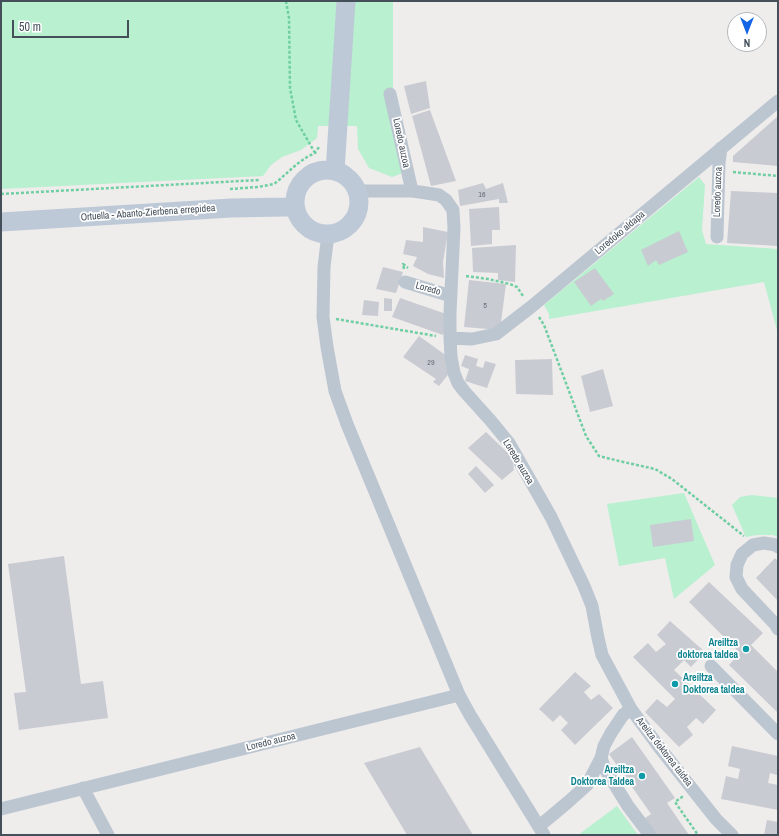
<!DOCTYPE html>
<html>
<head>
<meta charset="utf-8">
<style>
	body { margin:0 }
	#map { position:relative; width:779px; height:836px; overflow:hidden; background:#efecec; font-family:"Archivo Narrow",sans-serif }
	canvas { display:block }
	.frame { position:absolute; inset:0; border:2px solid #444f5a; pointer-events:none }
	.north { position:absolute; left:727px; top:12px; width:40px; height:40px; box-sizing:border-box; background:#fff; border:1px solid #b4b9bd; border-radius:50%; rotate:180deg; font-size:11px; font-weight:700; line-height:16px; text-align:center; color:#444f5a }
	.north::after { content:''; display:block; margin:auto; width:14px; height:18px; background:#1265e4; clip-path:polygon(50% 0,100% 100%,50% 72%,0 100%) }
	.scale { position:absolute; left:12px; top:20px; width:117px; height:18px; box-sizing:border-box; border:2px solid #444f5a; border-top:0; padding-left:5px; font-size:12px; line-height:14px; white-space:nowrap; color:#444f5a; -webkit-text-stroke:3px #fff; paint-order:stroke }
</style>
</head>
<body>
<div id="map">
<canvas width="779" height="836"></canvas>
<div class="frame"></div>
<div class="north">N</div>
<div class="scale">50 m</div>
</div>
<script>
const g = document.querySelector('canvas').getContext('2d');
g.lineJoin = 'round';
function fill(path, color) { g.fillStyle = color; g.fill(path, 'evenodd'); }
const shape = rows => new Path2D(rows.map(r => 'M' + r).join(''));
function strokePath(path, color, width, dash) { g.strokeStyle = color; g.lineWidth = width; g.lineCap = dash ? 'butt' : 'round'; g.setLineDash(dash || []); g.stroke(path); }
function label(font, color, halo, rows, align = 'center') {
  g.font = font + ' "Archivo Narrow",sans-serif'; g.lineWidth = 3.5; g.setLineDash([]); g.textBaseline = 'middle'; g.strokeStyle = halo; g.fillStyle = color; for (const [text, x, y, turn = 0] of rows) {
    g.save(); g.translate(x, y); g.rotate((+turn || 0) * Math.PI / 180); g.textAlign = isNaN(turn) ? turn : align; if (halo) g.strokeText(text, 0, 0); g.fillText(text, 0, 0); g.restore();
  }
}
fill(shape([
	[1,1,393,1,393,88,403,173,392,177,369,168,358,149,357,126,318,126,317,138,301,150,282,157,271,165,263,176,1,189],
	[699,177,705,185,702,230,706,244,778,249,778,334,764,282,549,319,549,314,544,305],
	[684,493,715,565,674,599,665,558,619,566,607,504],
	[752,495,778,498,778,537,773,535,757,535,746,537,732,505,740,497],
	[617,806,638,835,578,835]
]), '#b8f0d0');
fill(shape([
	[426,81,430,108,411,114,404,86],
	[430,110,456,181,431,186,412,116],
	[778,116,778,166,733,162,733,156],
	[483,183,486,189,503,183,508,203,499,203,499,199,460,206,458,190],
	[731,191,778,193,778,246,727,243],
	[499,207,500,230,492,230,492,244,471,246,469,209],
	[423,227,448,232,443,262,444,278,428,274,413,266,417,257,403,254,406,240,423,242],
	[679,231,688,252,659,265,656,260,648,266,641,250],
	[516,245,515,282,498,280,498,273,473,272,472,248],
	[383,267,403,272,396,293,376,289],
	[595,268,614,294,603,301,601,299,591,306,574,282],
	[469,280,506,284,500,330,464,327],
	[384,298,392,299,392,311,384,311],
	[400,298,449,315,443,335,392,317],
	[364,300,379,302,378,316,362,315],
	[419,336,451,359,446,368,451,371,439,386,433,382,436,379,403,357],
	[465,355,478,359,476,366,483,368,485,361,496,364,487,388,465,381,469,369,461,366],
	[552,359,553,395,516,394,515,360],
	[603,369,613,406,590,412,581,376],
	[486,432,512,457,514,470,502,480,468,448],
	[476,466,494,485,485,493,468,474],
	[691,519,694,541,653,547,650,525],
	[64,556,81,684,103,681,108,718,19,730,14,693,26,692,8,564],
	[775,558,778,561,778,601,756,578],
	[709,582,763,633,751,645,778,672,778,713,729,665,740,653,689,602],
	[670,621,705,652,691,667,684,660,674,670,716,710,703,724,696,718,687,727,693,735,679,747,645,712,657,699,667,707,675,699,633,657,648,643,656,652,666,644,657,635],
	[575,672,591,686,584,692,591,700,599,694,613,708,575,745,561,730,568,723,560,715,553,722,539,709],
	[632,737,675,798,667,803,689,835,657,835,645,818,651,814,609,754],
	[732,746,778,756,778,769,777,775,770,773,768,783,778,785,778,810,721,799,726,776,738,779,740,769,728,766],
	[420,747,473,835,407,835,364,763],
	[767,820,778,822,778,835,764,835]
]), '#c9cbd2');
strokePath(shape([
	[286,1,289,18,290,88,296,120,315,153],
	[733,172,778,176],
	[230,189,258,187,274,184,279,180,297,164,307,157,315,153,319,147],
	[1,194,259,180],
	[404,269,403,264,408,268],
	[466,276,488,279,510,284,517,287,523,296],
	[539,317,544,325,586,436,599,456,619,461,655,469,672,479,744,536],
	[336,319,436,336],
	[681,797,682,797,675,802,698,835]
]), '#6fcfa3', 2.5, [3, 2]);
strokePath(shape([
	[390,94,412,191],
	[357,191,412,191,420,192,439,195,446,200,453,210,454,228,450,313,450,338,451,357,454,373,458,383,464,391,491,421,509,443,551,517,584,586,592,606,598,638,602,655,631,709],
	[328,234,324,267,323,317,327,347,335,391,347,424,459,695,470,715,544,835],
	[717,237,719,163,721,148],
	[405,282,451,296],
	[450,338,472,339,496,334,531,307,778,101],
	[778,547,776,545,764,543,753,545,742,554,737,565,736,577,742,589,775,624,778,629],
	[711,666,778,734],
	[83,788,108,835],
	[1,809,459,695],
	[539,826,549,818,568,802,587,785,601,758],
	[650,835,628,806,605,769,601,758,604,746,611,733,623,715,631,709,659,747,716,819,732,835]
]), '#bcc6d0', 13);
strokePath(shape([
	'295 202a32 32 0 1 1 64 0a32 32 0 1 1-64 0Z',
	[335,171,346,1],
	[1,222,231,208,285,207,295,206]
]), '#bec9d7', 19);
for (const [x, y, r, color] of [
	[746,649,4,"#0f9aa8"],
	[675,684,4,"#0f9aa8"],
	[642,776,4,"#0f9aa8"]
]) { const dot = new Path2D(); dot.arc(x, y, r, 0, 2 * Math.PI); g.fillStyle = color; g.fill(dot); strokePath(dot, '#fff', 1.5); }
label('8px', '#656e78', null, [
	["16",482,195],
	["5",485,306],
	["29",431,363]
]);
label('10px', '#444f5a', '#fff', [
	["Loredo auzoa",401,143,78],
	["Loredo auzoa",718,192,-88],
	["Ortuella - Abanto-Zierbena errepidea",148,213,-4],
	["Loredoko aldapa",620,233,-40],
	["Loredo",428,289,16],
	["Loredo auzoa",518,462,59],
	["Loredo auzoa",271,742,-14],
	["Areilza doktorea taldea",664,752,52]
]);
label('bold 10px', '#0d838f', '#fff', [
	["Areiltza",738,643],
	["doktorea taldea",738,655],
	["Areiltza",683,678,"left"],
	["Doktorea taldea",683,690,"left"],
	["Areiltza",634,770],
	["Doktorea Taldea",634,782]
], 'right');
</script>
</body>
</html>
